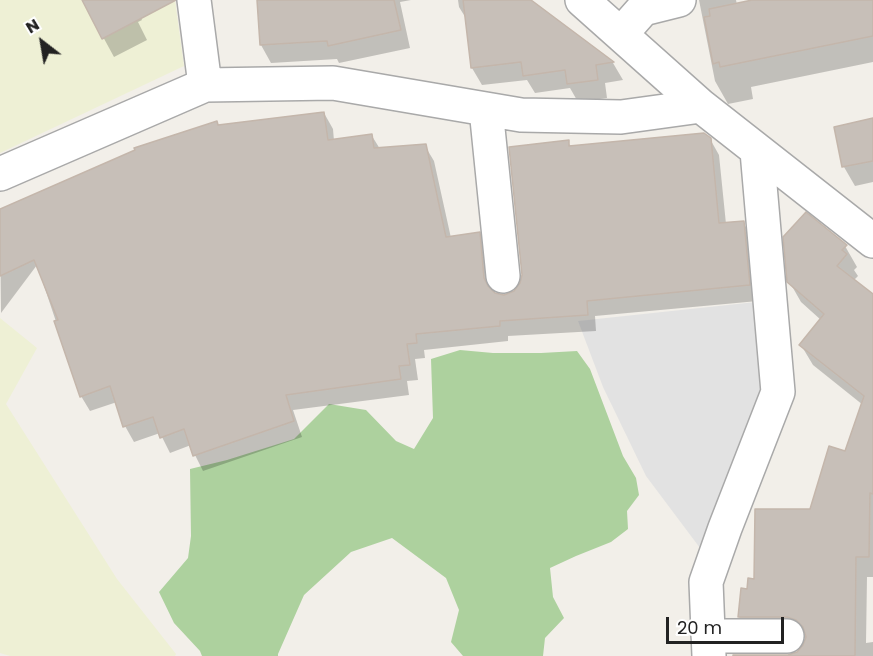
<!DOCTYPE html>
<html>
<head>
<meta charset="utf-8">
<style>
	body { margin:0 }
	#map { position:relative; width:873px; height:656px; overflow:hidden; background:#f2efe9; font-family:Poppins,sans-serif }
	canvas { display:block }
	.north { position:absolute; left:12px; top:12px; width:60px; height:60px; -webkit-text-stroke:4px #fff; paint-order:stroke; rotate:329deg; font-size:16px; font-weight:700; line-height:24px; text-align:center; color:#222 }
	.north::after { content:''; display:block; margin:auto; width:21px; height:27px; background:#222; clip-path:polygon(50% 0,100% 100%,50% 72%,0 100%) }
	.scale { position:absolute; left:666px; top:617px; width:118px; height:27px; box-sizing:border-box; border:3px solid #222; border-top:0; padding-left:8px; font-size:18px; line-height:21px; white-space:nowrap; color:#222; -webkit-text-stroke:4px #fff; paint-order:stroke }
</style>
</head>
<body>
<div id="map">
<canvas width="873" height="656"></canvas>
<div class="north">N</div>
<div class="scale">20 m</div>
</div>
<script>
const g = document.querySelector('canvas').getContext('2d');
g.lineJoin = 'round';
function fill(path, color) { g.fillStyle = color; g.fill(path, 'evenodd'); }
const shape = rows => new Path2D(rows.map(r => 'M' + r).join(''));
function strokePath(path, color, width, dash) { g.strokeStyle = color; g.lineWidth = width; g.lineCap = dash ? 'butt' : 'round'; g.setLineDash(dash || []); g.stroke(path); }
fill(shape([
	[0,0,175,0,184,66,0,153],
	[0,318,37,348,6,404,117,579,176,654,175,656,10,656,0,653]
]), '#eef0d5');
fill(shape([
	[460,350,493,353,541,353,577,351,590,369,623,456,636,478,639,495,627,511,628,529,611,542,576,556,550,568,553,597,564,618,545,638,543,656,463,656,451,642,459,610,446,578,392,538,351,552,304,595,278,654,278,656,202,656,200,651,174,623,159,592,188,558,191,536,190,469,227,460,294,439,329,404,366,410,396,441,414,449,433,418,431,359]
]), '#add19e');
fill(shape([
	[756,302,768,387,703,552,646,476,603,387,578,321]
]), '#e2e2e2');
fill(shape([
	[83,0,132,0,142,20,138,22,147,40,114,57],
	[258,0,411,0,400,2,410,48,339,63,337,59,271,63,261,45],
	[458,0,522,0,560,23,613,63,623,80,605,83,607,98,578,102,570,88,535,93,527,80,482,85,472,68,467,20,459,7],
	[699,0,736,0,737,5,760,0,873,0,873,62,751,87,753,99,728,104,715,81],
	[324,113,333,129,334,141,372,136,380,149,425,146,434,161,451,238,479,233,488,249,492,293,504,296,515,292,522,284,568,142,571,147,710,139,719,155,726,224,743,222,752,238,758,301,595,316,596,331,508,336,508,341,424,350,425,358,415,359,418,380,407,381,409,395,293,410,302,437,203,471,195,455,191,445,170,453,160,433,134,442,125,426,117,402,90,411,81,396,37,265,1,313,0,211,218,127],
	[873,120,873,182,855,186,844,167,836,128],
	[845,246,857,267,854,270,858,276,853,281,873,296,873,577,867,577,866,643,873,642,873,656,788,656,798,653,805,646,806,639,800,637,751,637,739,617,748,591,811,511,846,453,863,405,813,365,801,345,821,320,801,302,789,281]
]), '#0003');
const building = shape([
	[82,0,176,0,102,39,82,0],
	[257,0,394,0,401,30,328,46,327,41,260,45,257,0],
	[463,0,531,0,614,62,596,65,598,80,567,84,565,70,523,76,521,62,471,68,463,0],
	[752,0,873,0,873,36,720,67,719,62,713,64,704,17,710,16,709,9,752,0],
	[324,112,328,140,372,134,374,148,426,144,446,237,480,232,484,278,488,286,495,293,504,295,514,291,520,283,522,275,509,147,569,140,569,146,704,133,711,138,719,223,744,221,750,285,587,301,588,315,500,321,500,326,416,334,417,343,407,344,410,365,399,366,401,379,286,395,294,421,193,456,184,429,160,438,153,417,123,427,110,386,80,397,54,321,58,320,34,260,0,276,0,209,135,150,134,148,217,121,218,125,324,112],
	[873,118,873,161,842,167,834,127,873,118],
	[806,212,847,245,842,250,847,254,837,266,873,294,873,494,870,493,869,557,856,557,855,656,733,656,733,655,788,655,797,652,803,645,806,637,803,627,796,620,787,617,738,617,741,588,747,589,748,578,754,579,755,509,810,509,829,446,845,451,864,396,799,345,824,314,787,282,783,237,806,212]
]);
fill(building, '#c7bfb8');
strokePath(building, '#c4b6ab', 1.5);
const minor = shape([
	[194,0,205,85],
	[582,0,701,106,873,241],
	[621,34,643,9,679,0],
	[486,109,503,276],
	[0,174,205,85,333,83,521,115,621,117,701,106],
	[708,636,787,636],
	[709,656,706,582,725,528,778,392,757,151]
]);
strokePath(minor, '#a9a9a9', 36);
strokePath(minor, '#fff', 33);
</script>
</body>
</html>
